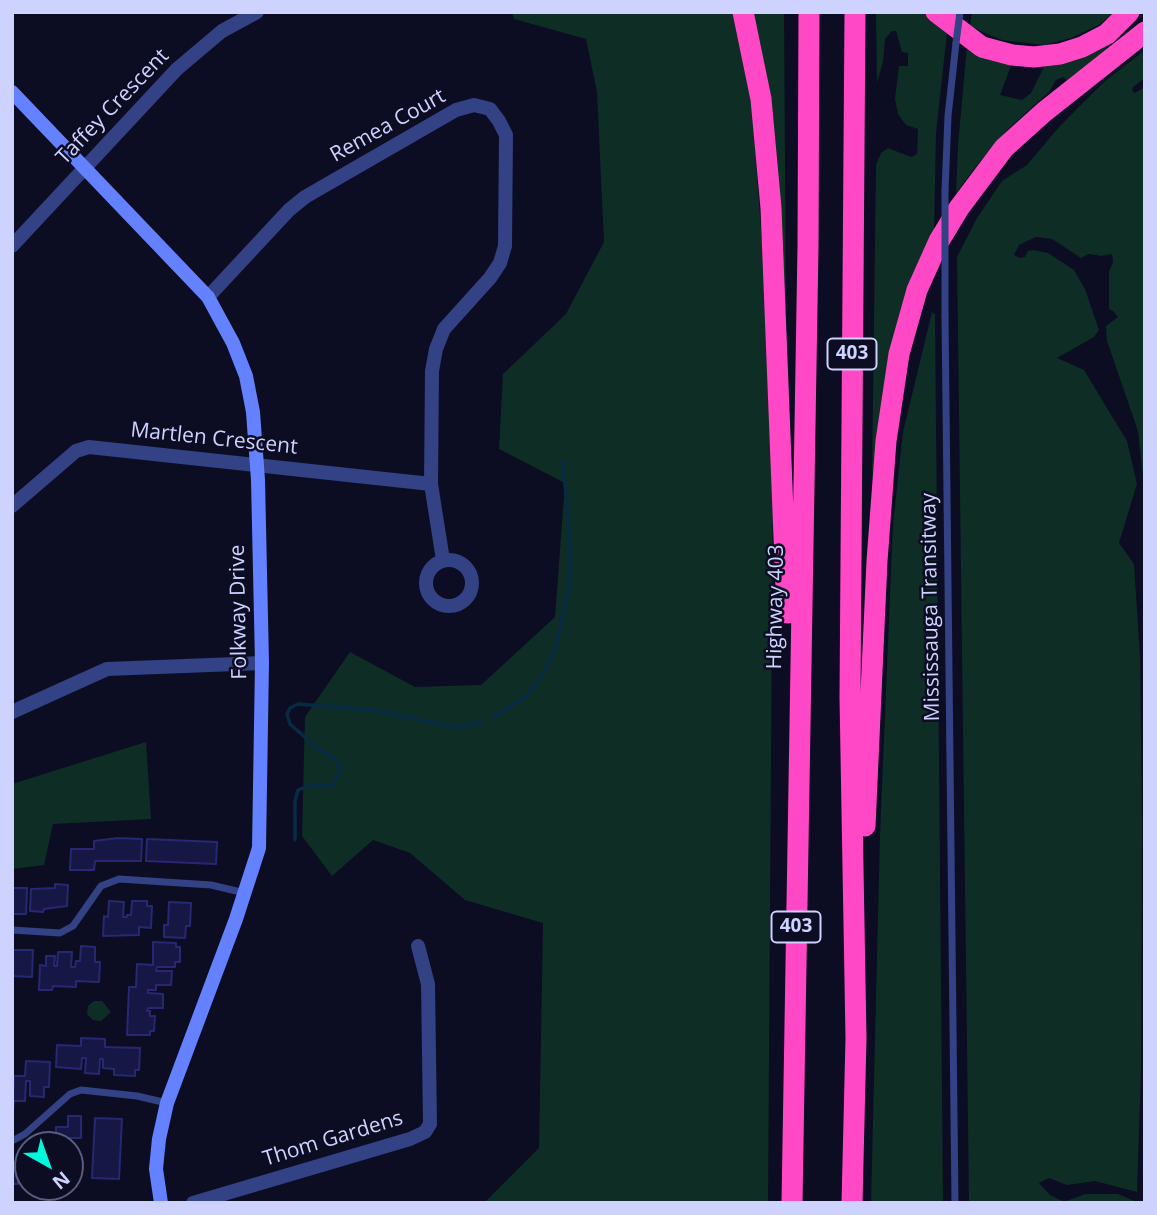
<!DOCTYPE html>
<html>
<head>
<meta charset="utf-8">
<style>
	body { margin:0 }
	#map { position:relative; width:1157px; height:1215px; overflow:hidden; background:#0c0d22; font-family:"Open Sans",sans-serif }
	canvas { display:block }
	.frame { position:absolute; inset:0; border:14px solid #cdd2ff; pointer-events:none }
	.north { position:absolute; left:14px; top:1131px; width:70px; height:70px; box-sizing:border-box; background:#0c0d22; border:2px solid #595c7a; border-radius:50%; rotate:140deg; font-size:19px; font-weight:700; line-height:28px; text-align:center; color:#cdd2ff }
	.north::after { content:''; display:block; margin:auto; width:24px; height:32px; background:#00f8dd; clip-path:polygon(50% 0,100% 100%,50% 72%,0 100%) }
</style>
</head>
<body>
<div id="map">
<canvas width="1157" height="1215"></canvas>
<div class="frame"></div>
<div class="north">N</div>
</div>
<script>
const g = document.querySelector('canvas').getContext('2d');
g.lineJoin = 'round';
function fill(path, color) { g.fillStyle = color; g.fill(path, 'evenodd'); }
const shape = rows => new Path2D(rows.map(r => 'M' + r).join(''));
function strokePath(path, color, width, dash) { g.strokeStyle = color; g.lineWidth = width; g.lineCap = dash ? 'butt' : 'round'; g.setLineDash(dash || []); g.stroke(path); }
function label(font, color, halo, rows, align = 'center') {
  g.font = font + ' "Open Sans",sans-serif'; g.lineWidth = 5; g.setLineDash([]); g.textBaseline = 'middle'; g.strokeStyle = halo; g.fillStyle = color; for (const [text, x, y, turn = 0] of rows) {
    g.save(); g.translate(x, y); g.rotate((+turn || 0) * Math.PI / 180); g.textAlign = isNaN(turn) ? turn : align; if (halo) g.strokeText(text, 0, 0); g.fillText(text, 0, 0); g.restore();
  }
}
fill(shape([
	[512,12,734,12,750,85,767,307,773,465,768,1203,484,1203,539,1148,543,923,465,900,410,853,373,840,332,876,302,836,305,717,350,652,415,687,481,685,555,617,565,483,499,449,503,374,566,314,604,242,597,92,586,39,514,19],
	[750,12,784,12,786,309,782,309],
	[876,12,926,12,947,33,936,133,934,232,872,474,876,165,881,153,888,148,911,157,917,154,918,129,906,125,898,114,895,99,899,66,908,66,908,53,902,52,896,31,892,31,885,39,883,62,877,83],
	[972,12,1114,12,1099,25,1071,38,1044,45,1002,40,985,33,970,26],
	[1105,44,1107,49,1085,67,1067,80,1063,77,1056,80,1049,92,1009,128,981,160,956,193,958,145,967,46,1012,63,1000,95,1022,100,1031,93,1046,63],
	[1145,50,1145,78,1133,87,1132,91,1135,93,1145,87,1145,492,1138,431,1107,341,1106,326,1118,317,1113,311,1109,309,1109,272,1113,262,1112,254,1101,256,1089,254,1081,258,1052,239,1036,237,1019,245,1014,255,1020,258,1025,257,1028,251,1033,250,1048,253,1074,270,1085,289,1099,330,1094,337,1057,358,1084,370,1127,441,1137,484,1119,543,1134,564,1140,656,1142,820,1141,1070,1137,1192,1095,1181,1067,1185,1049,1178,1039,1183,1050,1195,1064,1202,1085,1194,1118,1194,1139,1203,969,1203,957,257,977,218,1002,181,1027,165,1059,127,1105,81],
	[932,312,935,314,943,1203,871,1203,880,834,893,524,903,432],
	[146,742,151,819,53,824,44,865,12,869,12,784],
	[94,1001,102,1001,111,1012,101,1021,93,1020,87,1014,88,1006]
]), '#0e2d25');
strokePath(shape([
	[494,717,528,695,541,677,555,650,570,584,570,539,563,462],
	[295,840,295,801,298,790,308,786,333,786,341,767,337,761,316,747,290,724,287,714,290,708,298,704,371,710,457,727,481,722]
]), '#082b45', 3.5);
const building = shape([
	[118,838,142,839,141,861,95,861,94,870,70,870,71,849,94,849,94,841,118,838],
	[147,839,217,842,216,864,146,861,147,839],
	[55,884,68,885,67,906,44,909,43,912,30,911,31,889,55,888,55,884],
	[12,888,27,888,26,914,12,914,12,888],
	[109,901,124,902,123,917,127,917,127,915,131,915,132,901,147,901,147,906,152,906,151,928,139,927,139,935,103,936,104,916,108,917,109,901],
	[169,902,191,903,190,926,186,926,185,938,164,937,164,925,168,925,169,902],
	[153,942,176,943,176,947,180,947,180,962,175,962,175,967,157,967,156,971,172,971,171,985,156,985,156,990,148,990,148,993,163,994,163,1008,148,1008,147,1011,150,1011,150,1016,155,1016,154,1031,150,1031,150,1035,127,1035,129,987,136,987,137,964,153,965,153,942],
	[81,946,95,947,95,962,100,962,99,982,76,981,76,987,53,986,52,990,39,990,40,965,46,966,46,956,55,956,54,966,57,966,58,952,72,952,71,967,75,967,76,961,80,961,81,946],
	[12,950,33,950,32,977,12,976,12,950],
	[81,1038,105,1039,105,1047,140,1048,139,1070,135,1070,135,1076,114,1075,114,1069,103,1068,103,1059,100,1059,99,1074,85,1073,86,1058,82,1058,81,1069,56,1067,57,1045,81,1046,81,1038],
	[26,1061,50,1062,49,1087,44,1087,44,1097,30,1096,30,1081,26,1081,25,1101,14,1101,12,1118,14,1076,25,1076,26,1061],
	[68,1116,81,1116,81,1138,69,1138,69,1145,43,1145,44,1138,56,1138,56,1127,68,1127,68,1116],
	[95,1118,122,1119,119,1179,92,1178,95,1118],
	[17,1157,28,1157,28,1180,18,1180,18,1184,12,1184,12,1162,17,1162,17,1157]
]);
fill(building, '#161745');
strokePath(building, '#272872', 2);
strokePath(shape([
	[945,191,948,116,956,43],
	[945,317,955,1203],
	[12,930,60,933,73,926,101,886,119,879,211,885,245,893],
	[12,1141,25,1134,70,1094,81,1090,137,1096,167,1103]
]), '#334185', 7);
strokePath(shape([
	[12,246,177,69,222,31,257,12],
	[208,297,289,210,305,197,456,110,474,105,490,109,499,121,506,135,505,246,500,263,490,278,444,329,436,349,432,371,431,484,443,560],
	[12,506,76,451,89,447,431,484],
	'426 583a23 23 0 1 1 46 0a23 23 0 1 1-46 0Z',
	[12,712,107,669,262,663],
	[193,1203,410,1139,425,1132,430,1124,428,984,418,946]
]), '#334185', 14);
strokePath(shape([
	[12,92,208,297,233,343,246,376,253,412,258,480,262,663,259,848,236,919,167,1103,159,1139,156,1169,161,1203]
]), '#6481ff', 14);
strokePath(shape([
	[743,12,761,99,771,208,787,613],
	[936,12,982,47,1012,55,1034,57,1060,54,1082,47,1107,34,1129,12],
	[865,826,877,561,886,441,899,354,917,290,939,241,959,208,1004,148,1044,112,1145,32],
	[792,1203,808,246,809,12],
	[852,1203,856,1038,850,697,855,12]
]), '#ff48c6', 21);
strokePath(shape([
	[956,43,960,12],
	[945,191,945,317]
]), '#334185', 7);
for (const [x, y, w] of [
	[852,354,49],
	[796,927,49]
]) { const box = new Path2D(); box.roundRect(x - w / 2, y - 15.5, w, 31, 5); g.fillStyle = '#0c0d22'; g.fill(box); strokePath(box, '#cdd2ff', 2); }
label('bold 19px', '#cdd2ff', null, [
	["403",852,354],
	["403",796,927]
]);
label('21px', '#cdd2ff', '#0c0d22', [
	["Taffey Crescent",113,107,-46],
	["Remea Court",388,126,-29],
	["Martlen Crescent",214,439,6],
	["Highway 403",776,607,-89],
	["Mississauga Transitway",931,607,-91],
	["Folkway Drive",239,612,-91],
	["Thom Gardens",333,1139,-17]
]);
</script>
</body>
</html>
